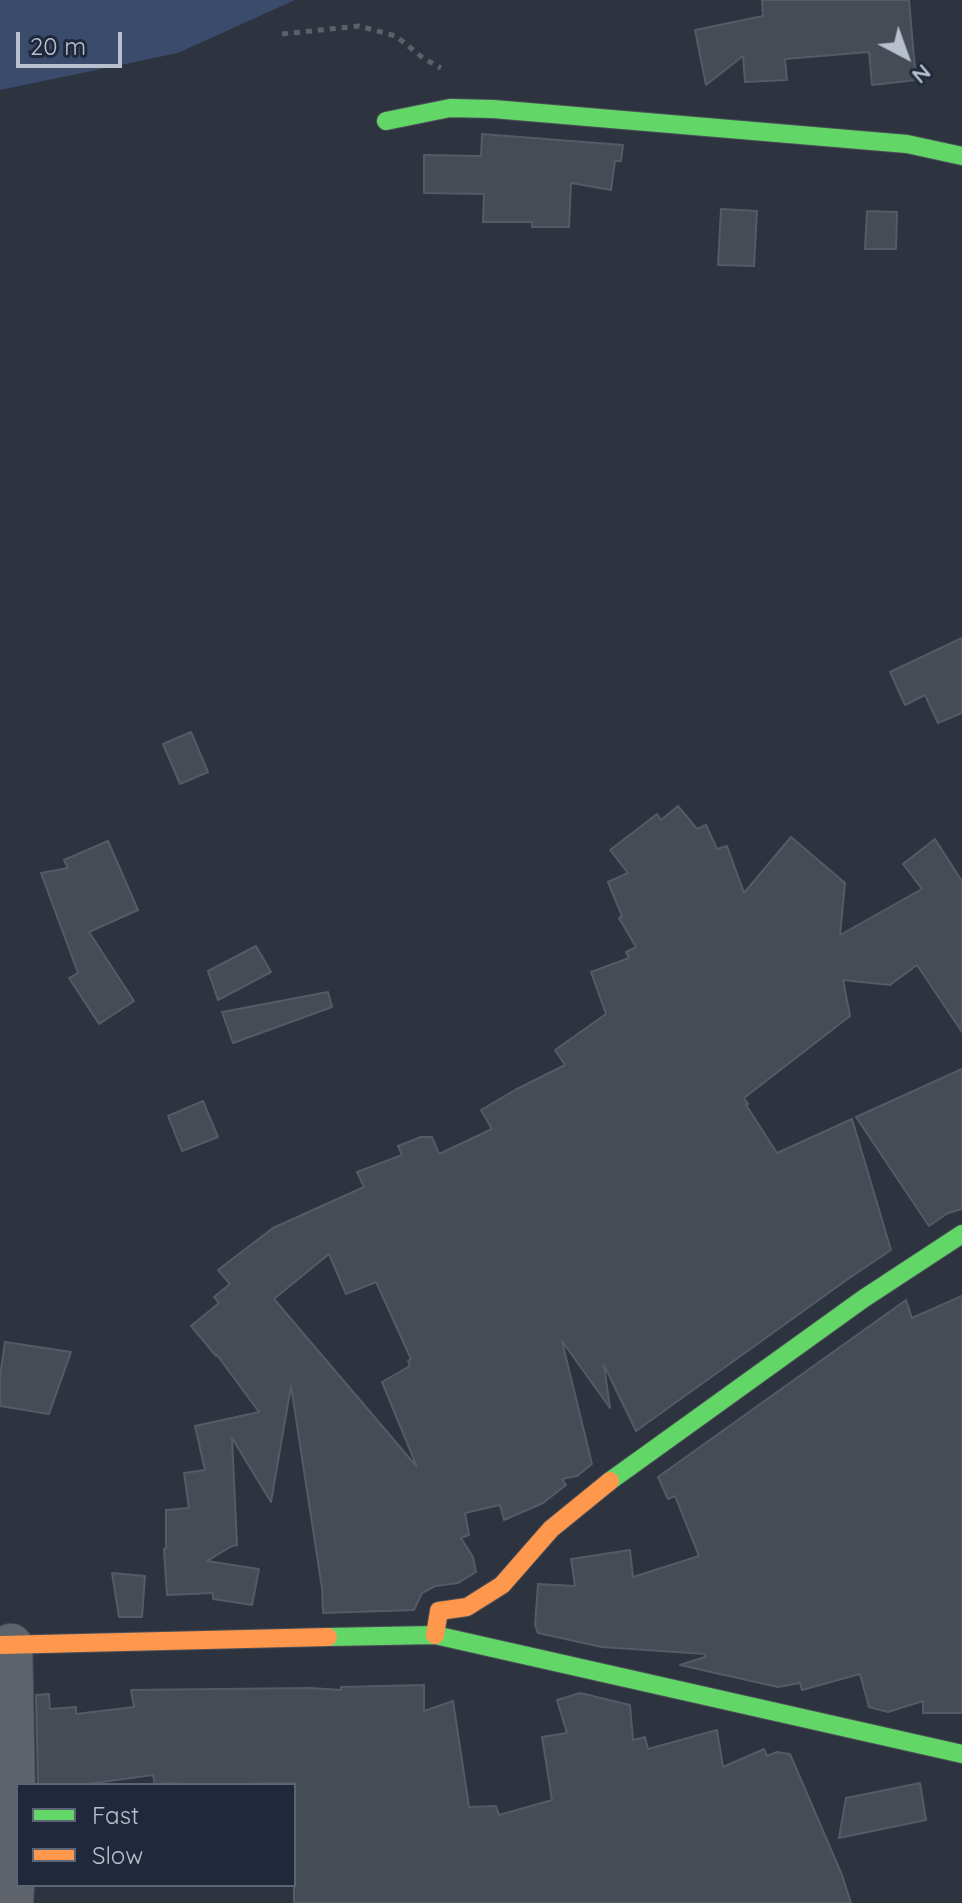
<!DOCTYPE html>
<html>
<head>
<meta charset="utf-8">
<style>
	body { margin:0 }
	#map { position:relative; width:962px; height:1903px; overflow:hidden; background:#2d343f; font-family:Quicksand,sans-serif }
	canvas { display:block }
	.legend { position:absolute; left:16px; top:1783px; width:280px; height:104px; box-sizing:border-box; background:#1f293b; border:2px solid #5c6576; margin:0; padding:10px 14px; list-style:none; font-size:24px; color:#b8c0ce }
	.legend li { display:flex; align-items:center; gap:16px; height:40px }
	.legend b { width:40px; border:2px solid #5c6576 }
	.north { position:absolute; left:866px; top:16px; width:80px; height:80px; -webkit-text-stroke:6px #1f293b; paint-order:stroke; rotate:139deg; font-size:22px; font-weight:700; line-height:32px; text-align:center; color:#b8c0ce }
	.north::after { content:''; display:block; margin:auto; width:28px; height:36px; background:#b8c0ce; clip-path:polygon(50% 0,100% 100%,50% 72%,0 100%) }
	.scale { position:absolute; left:16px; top:32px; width:106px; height:36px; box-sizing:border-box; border:4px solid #b8c0ce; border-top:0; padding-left:10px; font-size:24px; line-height:28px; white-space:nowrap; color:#b8c0ce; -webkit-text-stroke:6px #1f293b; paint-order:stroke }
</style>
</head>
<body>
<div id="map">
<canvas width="962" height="1903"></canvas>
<ul class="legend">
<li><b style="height:10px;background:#63d668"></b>Fast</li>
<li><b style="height:10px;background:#ff974d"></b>Slow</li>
</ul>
<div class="north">N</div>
<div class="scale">20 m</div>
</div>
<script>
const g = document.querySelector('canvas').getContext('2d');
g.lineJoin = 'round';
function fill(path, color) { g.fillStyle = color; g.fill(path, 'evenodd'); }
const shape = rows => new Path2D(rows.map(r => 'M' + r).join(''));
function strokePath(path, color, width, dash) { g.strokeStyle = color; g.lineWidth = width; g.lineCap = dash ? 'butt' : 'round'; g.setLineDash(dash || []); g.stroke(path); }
fill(shape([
	[0,0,295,0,178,53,0,90]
]), '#3a4b6b');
const building = shape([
	[762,0,909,0,916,80,872,85,869,52,785,59,787,80,745,82,743,56,706,85,695,30,763,16,762,0],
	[482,134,623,145,621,161,615,161,611,190,571,183,569,227,532,227,532,222,483,222,484,194,424,193,424,155,481,156,482,134],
	[721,209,757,211,754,266,718,265,721,209],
	[867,211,897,212,896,249,865,249,867,211],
	[962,638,962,713,938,723,925,695,905,705,890,672,962,638],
	[191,732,208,772,180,784,163,744,191,732],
	[678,806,697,829,706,825,717,849,727,846,744,893,791,837,845,883,840,935,922,889,903,864,935,839,962,881,962,1032,917,965,890,985,843,980,850,1016,744,1098,748,1104,746,1105,777,1153,852,1119,891,1250,848,1279,636,1431,604,1365,610,1408,562,1341,592,1464,577,1476,562,1479,566,1485,543,1503,504,1520,500,1505,465,1513,469,1535,461,1538,473,1557,476,1572,458,1583,435,1586,422,1593,414,1610,323,1613,322,1588,291,1386,271,1502,232,1438,237,1545,232,1546,207,1561,259,1569,252,1605,213,1599,213,1593,167,1595,164,1549,166,1549,166,1510,189,1508,184,1473,205,1470,195,1426,259,1412,217,1355,216,1356,191,1326,219,1303,214,1297,230,1284,218,1270,273,1228,364,1187,357,1172,402,1155,398,1146,421,1137,432,1137,439,1154,492,1129,481,1110,515,1090,565,1065,555,1050,606,1014,591,972,629,958,626,952,636,947,619,918,622,916,608,882,628,873,610,850,657,814,661,820,678,806],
	[329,1254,346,1294,376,1282,411,1359,408,1361,410,1366,382,1382,417,1467,274,1299,329,1254],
	[108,841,138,910,89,932,134,1001,99,1024,69,978,78,973,41,873,68,868,64,860,108,841],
	[256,946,271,972,218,1000,208,971,256,946],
	[328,992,332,1007,233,1043,222,1012,328,992],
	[962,1069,962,1209,948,1213,929,1226,856,1117,962,1069],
	[203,1101,218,1137,182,1151,168,1116,203,1101],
	[962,1296,962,1713,923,1713,923,1701,888,1712,869,1707,860,1674,802,1690,800,1683,778,1687,680,1665,705,1657,705,1654,602,1647,538,1633,535,1625,538,1584,575,1586,571,1559,630,1550,633,1577,699,1556,675,1496,668,1499,658,1477,906,1300,912,1318,962,1296],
	[5,1342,71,1352,49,1414,0,1406,0,1376,5,1342],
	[112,1573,145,1576,142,1617,119,1617,112,1573],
	[424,1685,424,1711,453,1701,469,1807,496,1806,499,1815,552,1800,542,1737,567,1733,557,1700,580,1693,630,1705,633,1740,645,1737,648,1749,717,1730,723,1767,764,1749,767,1756,777,1752,790,1754,842,1875,851,1903,294,1903,294,1783,195,1785,170,1783,155,1785,153,1775,80,1785,38,1785,36,1695,49,1694,50,1709,76,1707,76,1714,134,1707,131,1690,310,1688,341,1690,341,1687,424,1685],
	[920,1783,926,1820,839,1838,846,1798,920,1783]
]);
fill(building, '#464c56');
strokePath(building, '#555b65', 2);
const street = shape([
	[11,1645,15,1847,12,1903]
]);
const fast = shape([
	[386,121,450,108,493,109,907,144,962,156],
	[610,1481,863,1299,962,1234],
	[328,1637,435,1635,962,1754]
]);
const slow = shape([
	[435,1635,439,1611,467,1607,502,1585,551,1529,610,1481],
	[0,1645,328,1637]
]);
strokePath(street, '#4c5059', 44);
strokePath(fast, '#4c5059', 20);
strokePath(slow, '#4c5059', 20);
strokePath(shape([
	[282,34,359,26,396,36,423,58,441,68]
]), '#5b6168', 5, [6, 6]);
strokePath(street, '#5e636c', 42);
strokePath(fast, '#63d668', 18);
strokePath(slow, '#ff974d', 18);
</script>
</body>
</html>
